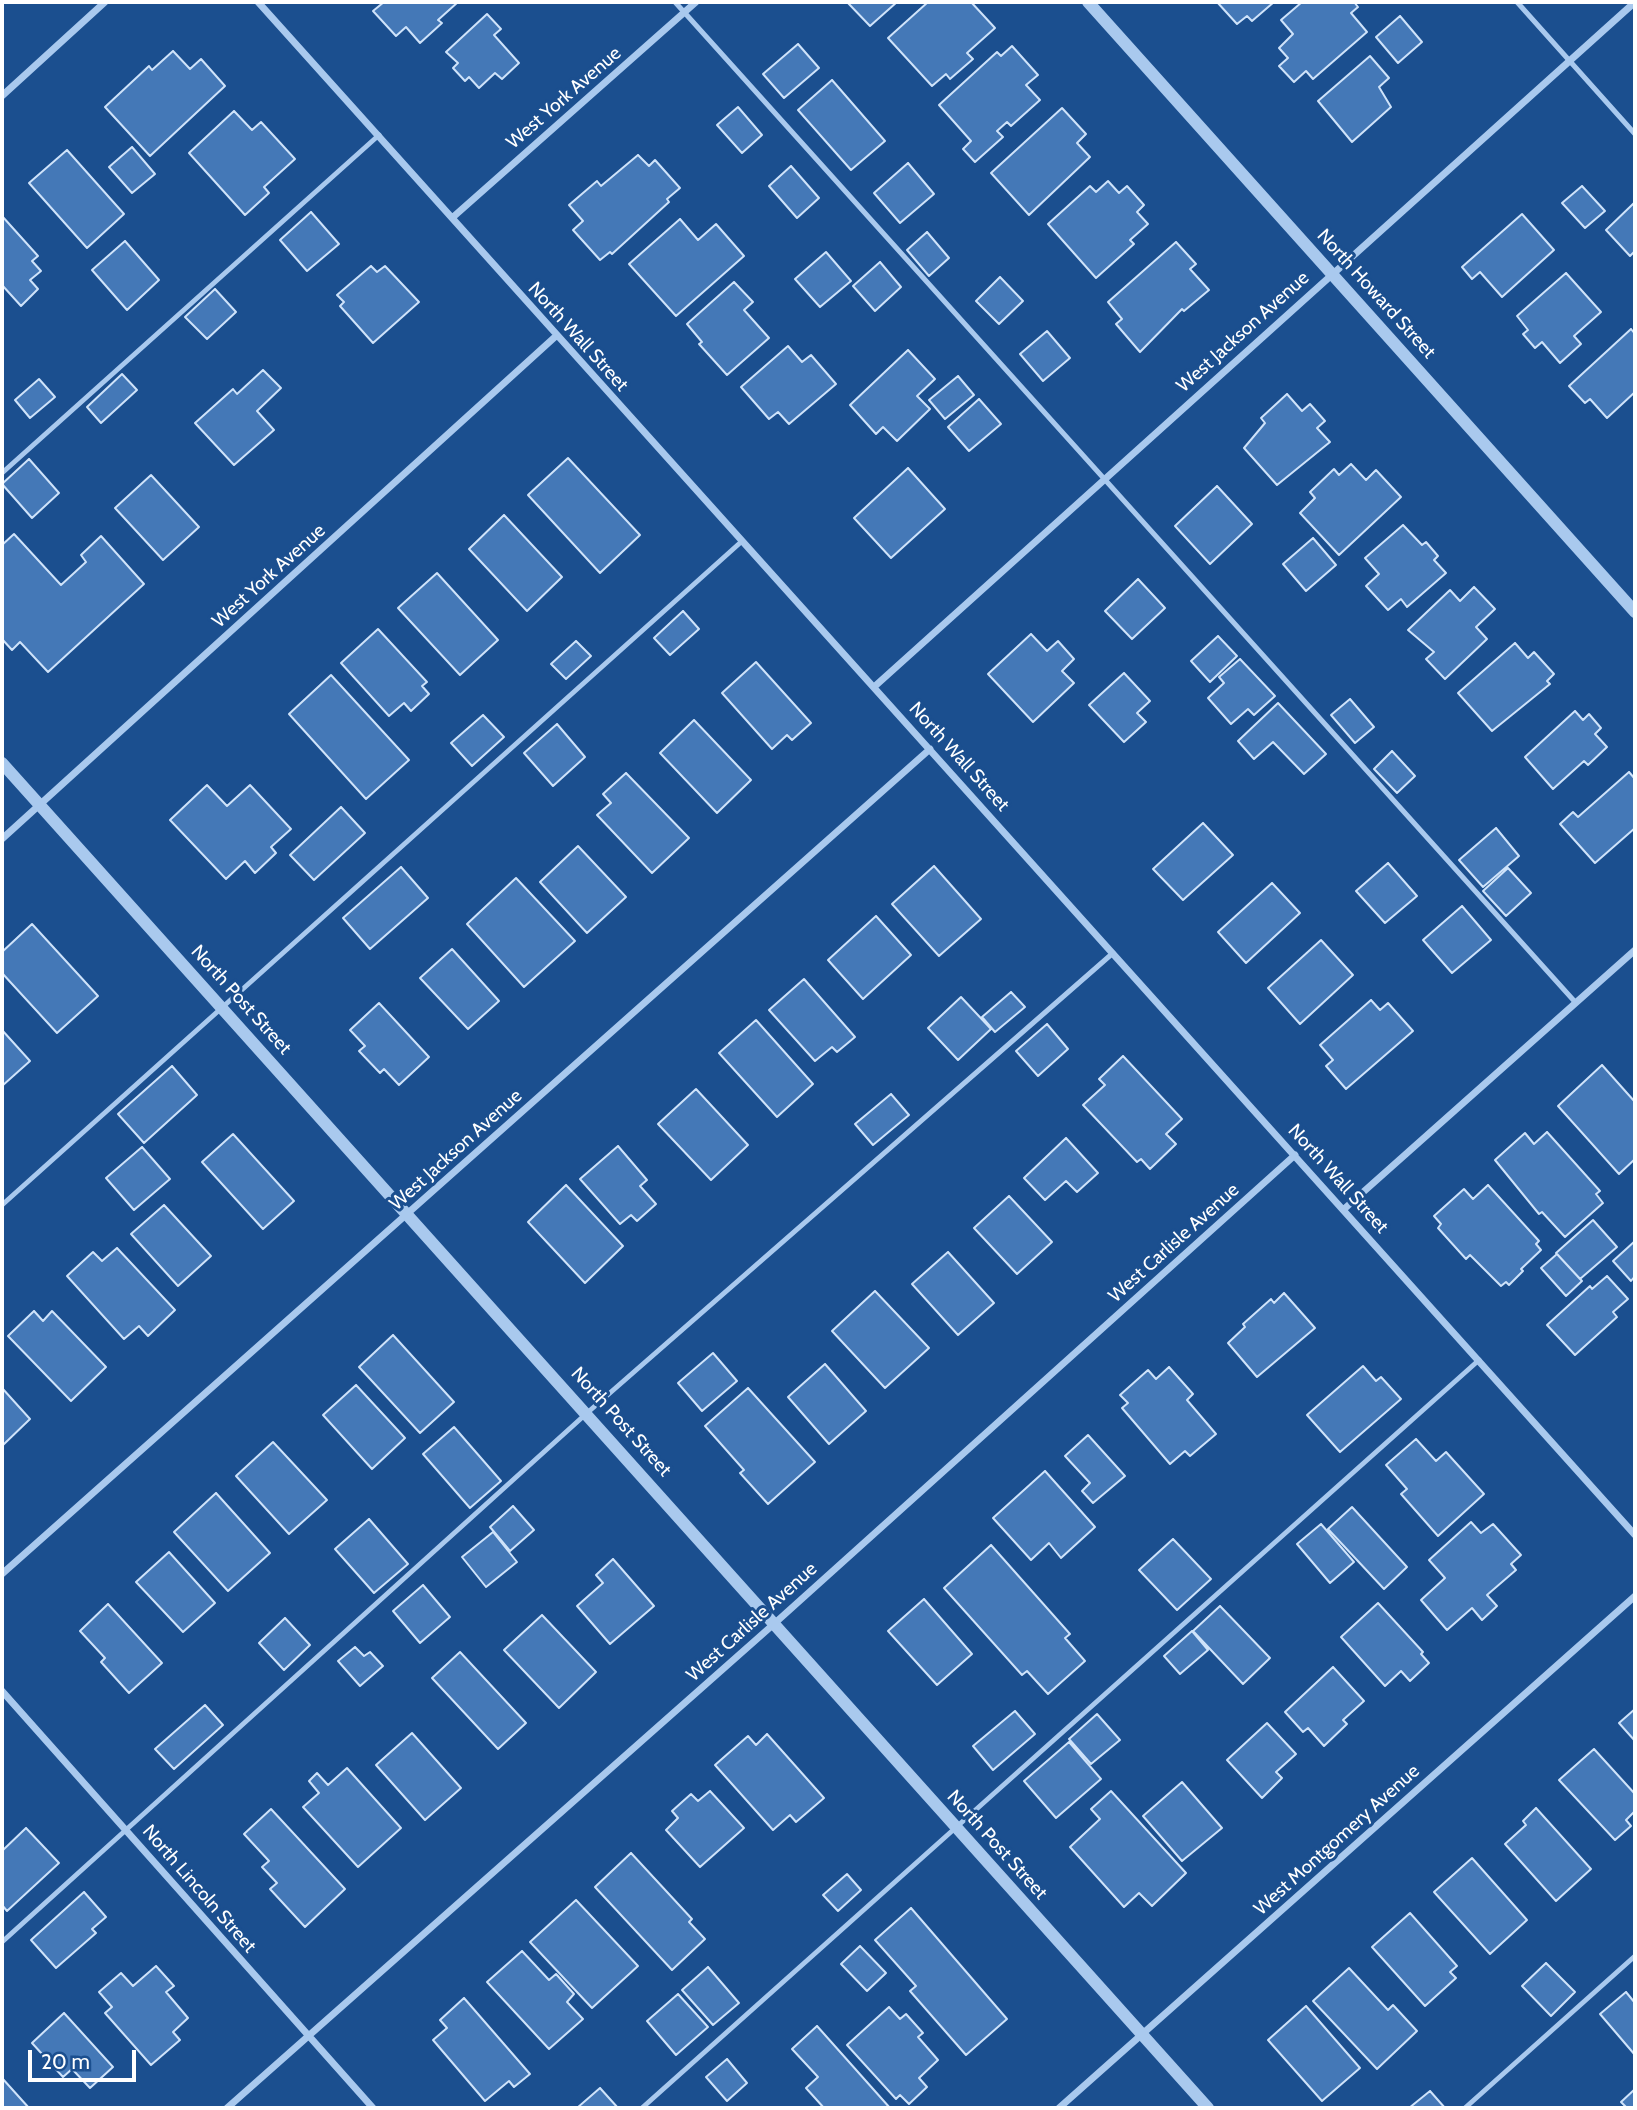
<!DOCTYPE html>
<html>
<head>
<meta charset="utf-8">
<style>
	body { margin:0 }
	#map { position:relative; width:1637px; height:2110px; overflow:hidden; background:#1b4f8f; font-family:Cabin,sans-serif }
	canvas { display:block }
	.frame { position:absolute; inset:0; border:4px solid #fff; pointer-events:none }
	.scale { position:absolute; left:28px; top:2050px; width:108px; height:32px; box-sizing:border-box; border:4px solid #fff; border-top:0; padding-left:9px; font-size:21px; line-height:24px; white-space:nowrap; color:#fff; -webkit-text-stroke:5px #1b4f8f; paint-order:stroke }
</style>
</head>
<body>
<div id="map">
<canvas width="1637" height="2110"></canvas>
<div class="frame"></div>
<div class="scale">20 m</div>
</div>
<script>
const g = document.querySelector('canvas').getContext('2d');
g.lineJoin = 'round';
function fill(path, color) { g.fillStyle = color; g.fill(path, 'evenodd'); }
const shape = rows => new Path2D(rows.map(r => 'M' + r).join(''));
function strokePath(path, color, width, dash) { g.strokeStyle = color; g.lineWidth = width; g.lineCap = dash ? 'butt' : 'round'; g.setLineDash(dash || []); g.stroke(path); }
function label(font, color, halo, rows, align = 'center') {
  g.font = font + ' Cabin,sans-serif'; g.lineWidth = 6; g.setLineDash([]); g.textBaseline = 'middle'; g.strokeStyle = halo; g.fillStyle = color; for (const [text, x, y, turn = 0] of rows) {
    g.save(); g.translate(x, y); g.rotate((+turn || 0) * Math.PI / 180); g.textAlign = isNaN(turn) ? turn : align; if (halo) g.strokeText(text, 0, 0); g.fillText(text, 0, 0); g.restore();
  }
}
const building = shape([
	[384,2,458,2,438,20,442,23,420,43,406,27,396,36,373,11,384,2],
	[847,2,897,2,870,26,847,2],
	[928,2,971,2,995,28,967,53,973,59,950,79,946,74,932,86,888,38,928,2],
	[1217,2,1274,2,1252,21,1247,16,1237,24,1217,2],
	[1302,2,1354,2,1358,7,1351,13,1367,32,1313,79,1306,71,1294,82,1279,66,1288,58,1279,48,1293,34,1281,20,1302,2],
	[487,14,501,29,494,35,519,63,502,79,495,73,479,88,469,77,465,81,453,68,458,63,446,52,487,14],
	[1400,16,1422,42,1398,63,1376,37,1400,16],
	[798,44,819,68,784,98,763,74,798,44],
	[1012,46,1038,75,1026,85,1040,100,1011,126,1007,122,997,131,1003,137,975,162,963,149,971,141,939,105,997,52,1001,56,1012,46],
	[173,51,190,69,201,59,225,86,150,156,105,107,149,66,152,70,173,51],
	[1370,56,1389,78,1379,87,1391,107,1352,142,1318,101,1370,56],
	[832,80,885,141,851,170,798,110,832,80],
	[738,107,762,135,742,153,717,125,738,107],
	[1062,108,1086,134,1077,143,1090,157,1029,215,991,173,1062,108],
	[234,111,252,130,261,122,295,159,264,187,269,193,245,215,189,153,234,111],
	[132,147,155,174,132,193,109,167,132,147],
	[67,150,124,214,87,248,29,183,67,150],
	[638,155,649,166,655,160,680,188,667,199,669,202,612,254,610,252,600,260,573,230,583,221,569,205,597,181,601,186,638,155],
	[908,163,934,194,900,223,874,193,908,163],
	[791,166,819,198,797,218,769,186,791,166],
	[1108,181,1119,193,1127,186,1144,205,1137,212,1148,224,1130,240,1134,244,1096,278,1048,224,1090,186,1096,192,1108,181],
	[1582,186,1605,211,1585,228,1562,203,1582,186],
	[1634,203,1635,251,1630,256,1606,230,1634,203],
	[311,212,339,244,307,271,280,240,311,212],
	[1522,214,1554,250,1502,297,1480,272,1472,279,1462,267,1522,214],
	[2,216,38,256,32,261,41,271,30,280,38,289,21,306,2,285,2,216],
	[680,219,698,240,716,224,744,256,676,316,629,264,680,219],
	[927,232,949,258,929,276,907,250,927,232],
	[125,241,159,280,127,310,92,270,125,241],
	[1176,242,1196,264,1190,269,1209,290,1184,311,1182,309,1140,352,1116,324,1122,319,1108,302,1176,242],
	[826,252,851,281,820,307,795,279,826,252],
	[880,262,901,287,875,311,853,286,880,262],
	[371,266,377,272,385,266,419,302,373,343,340,306,344,302,337,295,371,266],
	[1566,273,1601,312,1574,336,1581,344,1560,363,1542,342,1535,348,1523,334,1528,330,1517,316,1566,273],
	[1000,277,1023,301,999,324,976,301,1000,277],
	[734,282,753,302,744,310,769,338,727,375,699,344,702,342,687,324,734,282],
	[215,289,236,312,207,339,185,317,215,289],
	[1631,329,1635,334,1635,392,1607,418,1590,399,1585,403,1569,386,1631,329],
	[1047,331,1070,358,1043,381,1020,354,1047,331],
	[788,346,802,362,811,355,836,384,789,424,778,412,769,419,741,387,788,346],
	[908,350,935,379,917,396,930,409,897,441,883,427,876,434,850,405,908,350],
	[263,370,281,388,257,411,274,430,234,465,195,423,233,389,237,394,263,370],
	[122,374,137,390,101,423,87,407,122,374],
	[958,376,974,395,945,419,929,400,958,376],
	[39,379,55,397,30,418,15,400,39,379],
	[1287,394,1302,411,1310,404,1325,421,1317,428,1330,442,1277,485,1244,448,1265,423,1261,418,1287,394],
	[979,399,1001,424,969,451,948,427,979,399],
	[568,458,640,535,600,573,528,495,568,458],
	[29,459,59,493,32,518,2,484,29,459],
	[1351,464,1366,480,1376,470,1401,497,1339,555,1300,513,1315,498,1310,492,1334,469,1339,475,1351,464],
	[908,468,945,509,891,558,854,518,908,468],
	[151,475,199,527,163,560,115,508,151,475],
	[1217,486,1252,524,1210,564,1175,526,1217,486],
	[504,515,562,577,527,611,469,549,504,515],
	[1403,525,1422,545,1426,542,1438,556,1434,560,1446,573,1407,607,1401,599,1388,610,1366,586,1379,574,1365,558,1403,525],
	[14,534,61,585,86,562,81,555,101,536,144,584,48,672,20,642,12,650,2,639,2,545,14,534],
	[1313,538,1336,565,1306,591,1283,564,1313,538],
	[437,573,498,640,460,675,398,608,437,573],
	[1138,579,1165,608,1132,639,1105,611,1138,579],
	[1474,587,1495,609,1476,627,1487,639,1445,679,1426,659,1434,652,1408,630,1450,590,1460,601,1474,587],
	[683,611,699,629,670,655,654,638,683,611],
	[378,629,427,682,422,686,429,694,411,711,404,703,389,716,341,663,378,629],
	[1031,634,1047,651,1058,641,1074,659,1062,671,1074,683,1033,722,988,674,1031,634],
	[1218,636,1237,656,1210,682,1191,661,1218,636],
	[576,641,591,656,566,679,551,664,576,641],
	[1515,643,1528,658,1534,652,1554,674,1547,681,1550,684,1492,731,1458,693,1515,643],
	[1240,659,1275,696,1254,715,1248,709,1231,724,1208,698,1224,683,1219,677,1240,659],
	[756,662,811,723,792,740,787,735,772,749,722,693,756,662],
	[1124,673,1150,701,1137,713,1146,722,1124,742,1089,705,1124,673],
	[331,675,409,760,366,799,289,714,331,675],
	[1350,699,1374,727,1355,743,1331,715,1350,699],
	[1278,703,1326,754,1304,774,1273,742,1254,759,1238,741,1278,703],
	[1575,711,1583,720,1589,714,1601,728,1595,734,1607,747,1588,765,1584,761,1553,789,1525,757,1575,711],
	[483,715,504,737,472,766,451,743,483,715],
	[694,720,751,780,717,813,660,753,694,720],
	[557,724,585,757,553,786,524,753,557,724],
	[1392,751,1415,776,1397,793,1374,769,1392,751],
	[1629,772,1635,779,1635,828,1595,863,1560,824,1573,812,1578,817,1629,772],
	[626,773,689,838,652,873,597,815,611,803,603,794,626,773],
	[207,785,227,806,250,785,291,829,271,847,276,853,255,873,245,861,226,879,170,820,207,785],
	[341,807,365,833,314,880,290,855,341,807],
	[1203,823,1233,855,1183,900,1153,869,1203,823],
	[1496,828,1519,856,1483,887,1459,860,1496,828],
	[578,846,626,897,587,933,540,882,578,846],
	[1388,863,1417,896,1385,923,1356,891,1388,863],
	[934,866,981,919,939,956,892,904,934,866],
	[401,867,428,898,370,949,343,918,401,867],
	[1508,868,1531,893,1506,916,1483,891,1508,868],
	[516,878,575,941,524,987,467,924,516,878],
	[1272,883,1300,913,1246,963,1218,932,1272,883],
	[1462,906,1491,940,1452,973,1423,940,1462,906],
	[876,916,911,955,863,999,828,960,876,916],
	[32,924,98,996,57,1033,2,973,2,952,32,924],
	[1321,940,1353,975,1300,1024,1268,988,1321,940],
	[452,949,499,1001,468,1029,420,978,452,949],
	[804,979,855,1037,837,1052,832,1047,815,1061,769,1010,804,979],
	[1011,992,1025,1007,995,1032,982,1017,1011,992],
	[961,997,991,1029,958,1060,928,1028,961,997],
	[1371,1000,1380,1010,1388,1003,1413,1031,1346,1089,1326,1066,1333,1060,1320,1045,1371,1000],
	[379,1003,429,1057,399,1085,384,1069,380,1073,359,1051,365,1046,350,1030,379,1003],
	[756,1020,813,1084,777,1117,719,1053,756,1020],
	[1047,1024,1068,1049,1038,1076,1016,1051,1047,1024],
	[2,1030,30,1061,2,1086,2,1030],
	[1123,1056,1182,1119,1166,1134,1176,1144,1150,1169,1141,1159,1137,1162,1083,1105,1105,1085,1099,1079,1123,1056],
	[1602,1065,1635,1102,1635,1159,1619,1174,1558,1106,1602,1065],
	[172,1066,197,1095,144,1143,118,1114,172,1066],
	[696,1089,748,1145,711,1180,658,1124,696,1089],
	[891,1094,909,1115,873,1145,855,1124,891,1094],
	[1547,1132,1600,1191,1596,1194,1603,1203,1565,1237,1542,1212,1539,1214,1495,1160,1525,1133,1534,1144,1547,1132],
	[233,1134,294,1201,263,1229,202,1162,233,1134],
	[1066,1138,1098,1173,1077,1192,1066,1181,1045,1200,1024,1178,1066,1138],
	[618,1146,647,1180,640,1186,656,1204,637,1221,631,1215,620,1224,580,1179,618,1146],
	[142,1147,170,1179,134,1210,106,1178,142,1147],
	[566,1185,623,1246,585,1283,528,1222,566,1185],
	[1488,1185,1539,1241,1536,1244,1541,1250,1521,1269,1523,1271,1509,1285,1506,1282,1501,1286,1470,1255,1466,1259,1438,1228,1441,1224,1434,1216,1464,1189,1473,1199,1488,1185],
	[1009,1196,1052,1242,1017,1274,974,1228,1009,1196],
	[164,1205,211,1256,178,1286,131,1234,164,1205],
	[1593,1220,1617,1247,1580,1279,1556,1253,1593,1220],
	[1635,1241,1635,1276,1631,1281,1613,1261,1635,1241],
	[117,1248,175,1310,148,1336,139,1326,124,1339,67,1276,93,1252,102,1261,117,1248],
	[948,1252,994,1303,958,1335,912,1284,948,1252],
	[1557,1254,1582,1281,1566,1296,1541,1268,1557,1254],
	[1607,1276,1628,1299,1613,1312,1617,1317,1575,1355,1547,1325,1590,1286,1592,1289,1607,1276],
	[875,1291,929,1348,885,1388,832,1331,875,1291],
	[1284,1293,1315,1328,1257,1377,1228,1343,1245,1327,1243,1324,1271,1299,1274,1303,1284,1293],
	[34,1311,43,1321,52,1311,106,1367,71,1401,8,1336,34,1311],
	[393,1335,454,1402,420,1433,359,1367,393,1335],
	[713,1353,737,1381,702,1411,678,1383,713,1353],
	[825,1364,866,1411,829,1444,788,1397,825,1364],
	[1363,1366,1376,1381,1381,1377,1401,1399,1340,1452,1307,1415,1363,1366],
	[1169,1367,1193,1394,1187,1400,1216,1434,1190,1456,1185,1451,1170,1464,1122,1408,1128,1403,1120,1395,1148,1370,1156,1379,1169,1367],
	[356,1385,405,1438,372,1469,323,1415,356,1385],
	[2,1388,30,1419,2,1446,2,1388],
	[748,1388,815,1462,768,1504,740,1473,744,1470,705,1426,748,1388],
	[454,1427,501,1481,470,1508,423,1454,454,1427],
	[1088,1435,1125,1476,1093,1503,1082,1491,1090,1483,1065,1456,1088,1435],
	[1416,1439,1436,1461,1446,1452,1484,1494,1438,1536,1401,1494,1407,1489,1386,1465,1416,1439],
	[273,1442,327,1500,289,1534,236,1476,273,1442],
	[1045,1471,1095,1527,1061,1558,1049,1543,1031,1560,993,1518,1045,1471],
	[216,1493,270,1553,228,1591,174,1532,216,1493],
	[513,1506,534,1530,510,1551,490,1527,513,1506],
	[1352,1507,1407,1567,1384,1589,1328,1529,1352,1507],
	[369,1519,408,1564,374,1593,335,1549,369,1519],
	[1471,1522,1481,1533,1493,1524,1521,1555,1511,1564,1516,1570,1487,1595,1497,1606,1482,1620,1472,1608,1447,1630,1421,1600,1445,1578,1429,1560,1471,1522],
	[1321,1524,1354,1562,1330,1583,1297,1544,1321,1524],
	[493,1532,517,1562,486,1587,462,1557,493,1532],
	[1173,1539,1211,1579,1177,1610,1139,1570,1173,1539],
	[991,1545,1070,1634,1065,1638,1085,1661,1048,1694,1027,1671,1022,1675,944,1588,991,1545],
	[169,1552,215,1603,183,1632,136,1582,169,1552],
	[613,1559,654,1606,610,1644,577,1606,603,1583,596,1575,613,1559],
	[423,1585,450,1617,420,1643,393,1611,423,1585],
	[924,1599,972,1654,937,1685,888,1631,924,1599],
	[1378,1603,1423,1652,1421,1654,1429,1663,1410,1681,1401,1671,1385,1686,1341,1637,1378,1603],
	[108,1604,162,1663,129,1693,101,1662,105,1658,80,1631,108,1604],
	[1220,1606,1270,1658,1243,1684,1193,1631,1220,1606],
	[542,1615,596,1672,559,1708,504,1650,542,1615],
	[285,1618,310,1645,284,1670,259,1643,285,1618],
	[1192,1631,1208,1650,1180,1674,1164,1656,1192,1631],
	[355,1647,364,1656,370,1652,383,1666,360,1686,338,1661,355,1647],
	[460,1652,526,1723,498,1749,432,1678,460,1652],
	[1333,1667,1364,1701,1343,1720,1347,1724,1324,1746,1308,1728,1303,1732,1285,1712,1333,1667],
	[205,1705,223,1725,174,1769,155,1749,205,1705],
	[1635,1709,1635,1741,1619,1723,1635,1709],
	[1015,1711,1035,1734,993,1770,973,1746,1015,1711],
	[1097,1714,1120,1740,1091,1764,1069,1739,1097,1714],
	[1267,1723,1296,1754,1276,1772,1282,1778,1262,1798,1227,1760,1267,1723],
	[412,1733,461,1788,425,1820,376,1765,412,1733],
	[767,1734,824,1798,796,1822,790,1815,773,1830,715,1765,748,1736,756,1745,767,1734],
	[1069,1742,1101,1779,1056,1818,1024,1781,1069,1742],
	[1594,1749,1635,1794,1635,1811,1626,1820,1631,1826,1615,1840,1559,1780,1594,1749],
	[347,1768,401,1828,358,1867,303,1807,319,1793,309,1781,317,1773,328,1785,347,1768],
	[1182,1782,1222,1828,1182,1861,1143,1816,1182,1782],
	[710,1791,744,1828,700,1867,666,1830,678,1818,672,1811,691,1794,698,1801,710,1791],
	[1111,1791,1186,1873,1152,1906,1139,1893,1124,1907,1070,1847,1100,1819,1091,1809,1111,1791],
	[1536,1808,1591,1869,1556,1901,1505,1844,1526,1825,1523,1821,1536,1808],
	[271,1809,345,1889,305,1927,270,1889,277,1883,262,1867,269,1861,244,1834,271,1809],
	[26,1828,59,1863,7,1911,2,1905,2,1851,26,1828],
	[631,1853,692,1919,689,1922,705,1939,672,1970,595,1887,631,1853],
	[1472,1858,1527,1920,1490,1954,1434,1892,1472,1858],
	[847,1874,861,1890,838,1911,823,1895,847,1874],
	[84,1892,106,1917,92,1929,96,1933,56,1968,31,1940,84,1892],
	[576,1900,638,1966,592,2008,530,1942,576,1900],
	[911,1908,1007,2019,966,2055,910,1991,916,1986,875,1940,911,1908],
	[1410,1913,1457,1966,1450,1972,1456,1978,1425,2006,1372,1947,1410,1913],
	[860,1946,886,1973,867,1991,841,1964,860,1946],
	[522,1951,549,1980,556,1974,574,1994,567,2002,583,2019,549,2049,487,1982,522,1951],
	[1546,1963,1575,1992,1551,2016,1522,1986,1546,1963],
	[156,1966,174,1986,166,1992,188,2018,173,2032,180,2040,151,2065,105,2013,112,2007,99,1992,121,1973,133,1986,156,1966],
	[708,1967,739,2003,713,2025,682,1990,708,1967],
	[1349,1968,1388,2010,1393,2005,1417,2031,1377,2069,1313,2001,1349,1968],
	[1626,1992,1635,2003,1635,2055,1600,2014,1626,1992],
	[678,1994,708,2027,676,2055,647,2021,678,1994],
	[464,1998,530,2074,514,2087,509,2081,485,2101,433,2040,447,2028,440,2020,464,1998],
	[1306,2006,1360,2068,1322,2101,1268,2040,1306,2006],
	[889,2007,900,2019,906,2014,923,2033,918,2037,938,2060,919,2078,927,2087,909,2104,900,2095,896,2099,847,2045,889,2007],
	[64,2013,113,2067,90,2088,72,2069,63,2077,32,2043,64,2013],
	[817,2026,890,2108,824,2108,806,2088,818,2077,792,2049,817,2026],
	[727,2059,747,2083,727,2101,706,2077,727,2059],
	[2,2078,29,2108,2,2108,2,2078],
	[600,2088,618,2108,577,2108,600,2088],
	[1635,2089,1635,2108,1627,2108,1621,2102,1635,2089],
	[1430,2091,1445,2108,1409,2108,1430,2091]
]);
fill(building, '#4478b7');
strokePath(building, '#cfe3fa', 2);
strokePath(shape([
	[675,2,1576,1003],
	[1517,2,1635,134],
	[2,473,379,135],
	[2,1205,741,542],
	[2,1942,587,1413,1113,953],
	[642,2108,1479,1360],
	[1465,2108,1635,1956]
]), '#a9c9ee', 5);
strokePath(shape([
	[258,2,1635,1535],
	[2,96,105,2],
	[452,218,696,2],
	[874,687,1635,2],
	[2,839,556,336],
	[1343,1210,1635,950],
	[2,1574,930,749],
	[2,1691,373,2108],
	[227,2108,775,1623,1295,1155],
	[1059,2108,1635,1596]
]), '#a9c9ee', 7);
strokePath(shape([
	[1088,2,1635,612],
	[2,763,1208,2108]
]), '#a9c9ee', 12);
label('19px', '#fff', '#1b4f8f', [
	["West York Avenue",564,98,-41],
	["North Howard Street",1376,294,48],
	["West Jackson Avenue",1243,332,-42],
	["North Wall Street",578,337,48],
	["West York Avenue",269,576,-42],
	["North Wall Street",959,757,48],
	["North Post Street",241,1000,48],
	["West Jackson Avenue",456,1150,-42],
	["North Wall Street",1338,1179,48],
	["West Carlisle Avenue",1174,1243,-42],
	["North Post Street",621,1422,48],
	["West Carlisle Avenue",752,1622,-42],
	["West Montgomery Avenue",1337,1840,-42],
	["North Post Street",997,1845,48],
	["North Lincoln Street",199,1889,49]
]);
</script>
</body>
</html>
